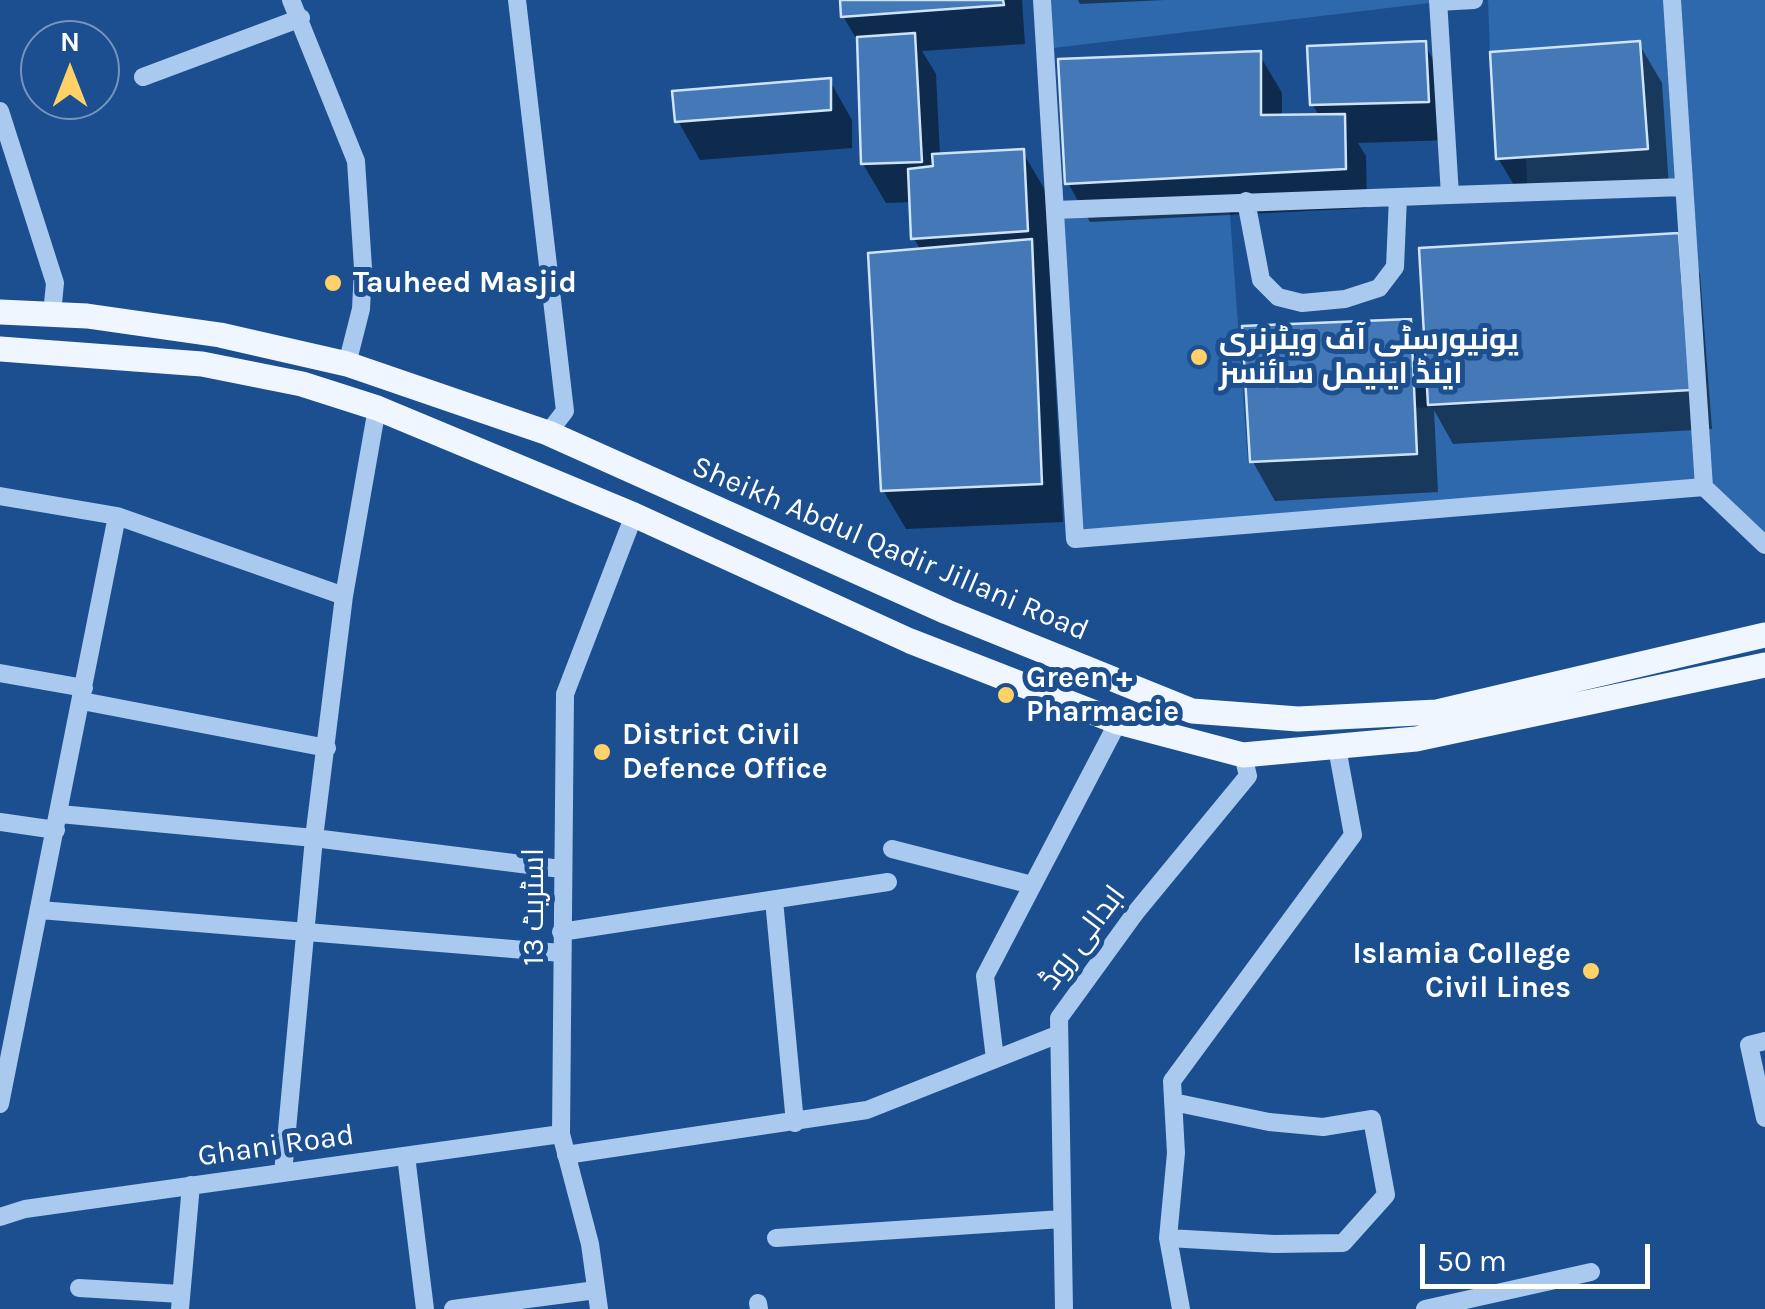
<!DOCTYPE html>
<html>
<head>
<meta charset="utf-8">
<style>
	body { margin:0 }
	#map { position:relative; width:1765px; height:1309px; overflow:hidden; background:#1b4f8f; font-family:Karla,sans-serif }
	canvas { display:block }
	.north { position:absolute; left:20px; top:20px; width:100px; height:100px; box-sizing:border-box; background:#1b4f8f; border:2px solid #7695bc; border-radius:50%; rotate:0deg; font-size:28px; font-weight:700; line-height:40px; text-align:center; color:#fff }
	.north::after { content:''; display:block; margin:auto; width:35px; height:45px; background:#ffd166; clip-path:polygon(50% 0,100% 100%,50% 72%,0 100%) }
	.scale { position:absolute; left:1420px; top:1244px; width:230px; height:45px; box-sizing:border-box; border:5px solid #fff; border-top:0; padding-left:12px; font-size:30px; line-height:35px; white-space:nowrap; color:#fff; -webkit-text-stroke:8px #1b4f8f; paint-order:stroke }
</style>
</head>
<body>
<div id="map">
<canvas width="1765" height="1309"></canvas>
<div class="north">N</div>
<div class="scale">50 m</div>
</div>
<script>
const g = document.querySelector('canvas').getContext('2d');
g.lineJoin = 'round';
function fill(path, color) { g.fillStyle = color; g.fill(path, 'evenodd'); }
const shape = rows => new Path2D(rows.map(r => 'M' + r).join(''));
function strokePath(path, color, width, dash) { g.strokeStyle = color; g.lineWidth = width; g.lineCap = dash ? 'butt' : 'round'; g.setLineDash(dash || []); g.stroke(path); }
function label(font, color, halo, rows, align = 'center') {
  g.font = font + ' Karla,Cairo,sans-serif'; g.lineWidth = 10; g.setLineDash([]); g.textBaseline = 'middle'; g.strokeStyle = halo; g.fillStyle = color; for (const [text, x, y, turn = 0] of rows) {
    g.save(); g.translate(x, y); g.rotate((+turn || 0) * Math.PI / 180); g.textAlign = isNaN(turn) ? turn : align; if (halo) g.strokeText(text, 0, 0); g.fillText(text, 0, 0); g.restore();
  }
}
fill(shape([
	[1042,0,1438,0,1438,2,1045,49],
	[1488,0,1765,0,1765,538,1702,484,1075,539,1055,210,1229,201,1248,463,1417,454,1415,408,1690,390,1679,195,1528,201,1526,157,1648,149,1640,42,1490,52]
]), '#2e69ad');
fill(shape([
	[842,0,1022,0,1025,44,922,51,936,74,940,156,1022,151,1045,190,1063,522,906,529,883,490,921,251,914,238,912,202,886,203,863,164,860,45,843,16],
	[1078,0,1165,0,1080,4],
	[1424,44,1447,83,1450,140,1358,143,1366,156,1367,208,1090,222,1068,183,1259,54,1282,93,1282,117,1320,117,1312,104],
	[1639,44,1662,83,1669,188,1521,197,1498,158],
	[830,81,852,120,852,148,700,160,678,121],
	[1678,235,1700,274,1712,429,1453,444,1434,410,1438,492,1275,501,1253,462,1410,322,1428,354]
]), '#0007');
const building = shape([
	[840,0,1003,0,1004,5,841,17,840,0],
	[915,33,922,162,861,164,857,37,915,33],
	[1426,41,1429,102,1310,105,1307,46,1426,41],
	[1640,41,1648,149,1496,159,1490,52,1640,41],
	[1261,51,1261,115,1345,114,1346,169,1065,184,1058,59,1261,51],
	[831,78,831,110,675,122,672,91,831,78],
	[1024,149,1028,231,911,239,908,169,933,166,932,154,1024,149],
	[1679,233,1691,390,1428,405,1419,248,1679,233],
	[1032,239,1042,484,881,491,868,253,1032,239],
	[1411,319,1417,454,1250,462,1242,326,1411,319]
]);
fill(building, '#4478b7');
strokePath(building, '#cfe3fa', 2.5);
strokePath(shape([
	[291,0,356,161,363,268,361,309,347,364],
	[517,0,565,411,548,433],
	[1042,0,1075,539,1704,487,1765,545],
	[1672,0,1704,487],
	[1438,2,1474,0],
	[143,77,301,18],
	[0,111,55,283,52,314],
	[1450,195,1684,187],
	[1246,201,1261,280,1278,297,1302,303,1345,299,1379,288,1395,267,1398,197],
	[1055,210,1450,195,1438,0],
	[0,496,117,516,344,596],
	[0,673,84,688],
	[82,701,327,748],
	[60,814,314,838,561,869],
	[0,822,56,830],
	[892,849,1032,885],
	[774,900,795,1123],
	[40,910,561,953],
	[561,932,888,882],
	[1765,1041,1749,1045,1765,1118],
	[995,1059,985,976,1118,722],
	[0,1104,117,516],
	[566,1155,867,1110,1059,1034],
	[406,1156,425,1309],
	[283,1173,314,838,344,596,377,408],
	[0,1217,25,1209,561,1134],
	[776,1238,1062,1219],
	[1168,1238,1274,1244,1343,1243,1386,1195,1372,1119,1323,1127,1269,1122,1173,1102],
	[79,1288,181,1294],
	[758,1303,759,1309],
	[180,1309,191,1185],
	[453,1309,596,1290],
	[599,1309,590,1244,561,1134,565,694,634,515],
	[1064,1309,1059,1018,1136,912,1248,776,1243,755],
	[1181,1309,1168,1238,1176,1153,1172,1081,1353,835,1337,748],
	[1425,1309,1591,1272]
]), '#a9c9ee', 18);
strokePath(shape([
	[0,312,87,316,220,335,347,364,548,433,947,612,1192,711,1298,719,1437,712,1765,635],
	[0,349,202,364,302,384,377,408,634,515,910,641,1118,722,1243,755,1416,739,1765,665]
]), '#f0f6ff', 25);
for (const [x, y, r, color] of [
	[333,283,10,"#ffd166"],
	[1199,357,10,"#ffd166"],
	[1006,695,10,"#ffd166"],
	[602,752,10,"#ffd166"],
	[1591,971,10,"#ffd166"]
]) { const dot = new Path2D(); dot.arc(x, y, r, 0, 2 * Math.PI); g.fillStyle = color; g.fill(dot); strokePath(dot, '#1b4f8f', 4); }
label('bold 30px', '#fff', '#1b4f8f', [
	["Tauheed Masjid",353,283],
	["یونیورسٹی آف ویٹرنری",1219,340],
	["اینڈ اینیمل سائنسز",1219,374],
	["Green +",1026,678],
	["Pharmacie",1026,712],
	["District Civil",622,735],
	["Defence Office",622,769],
	["Islamia College",1571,954,"right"],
	["Civil Lines",1571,988,"right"]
], 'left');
label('30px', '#fff', '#1b4f8f', [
	["Sheikh Abdul Qadir Jillani Road",890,549,23],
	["اسٹریٹ 13",534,907,-90],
	["ابدالی روڈ",1083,938,-53],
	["Ghani Road",276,1146,-8]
]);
</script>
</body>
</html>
